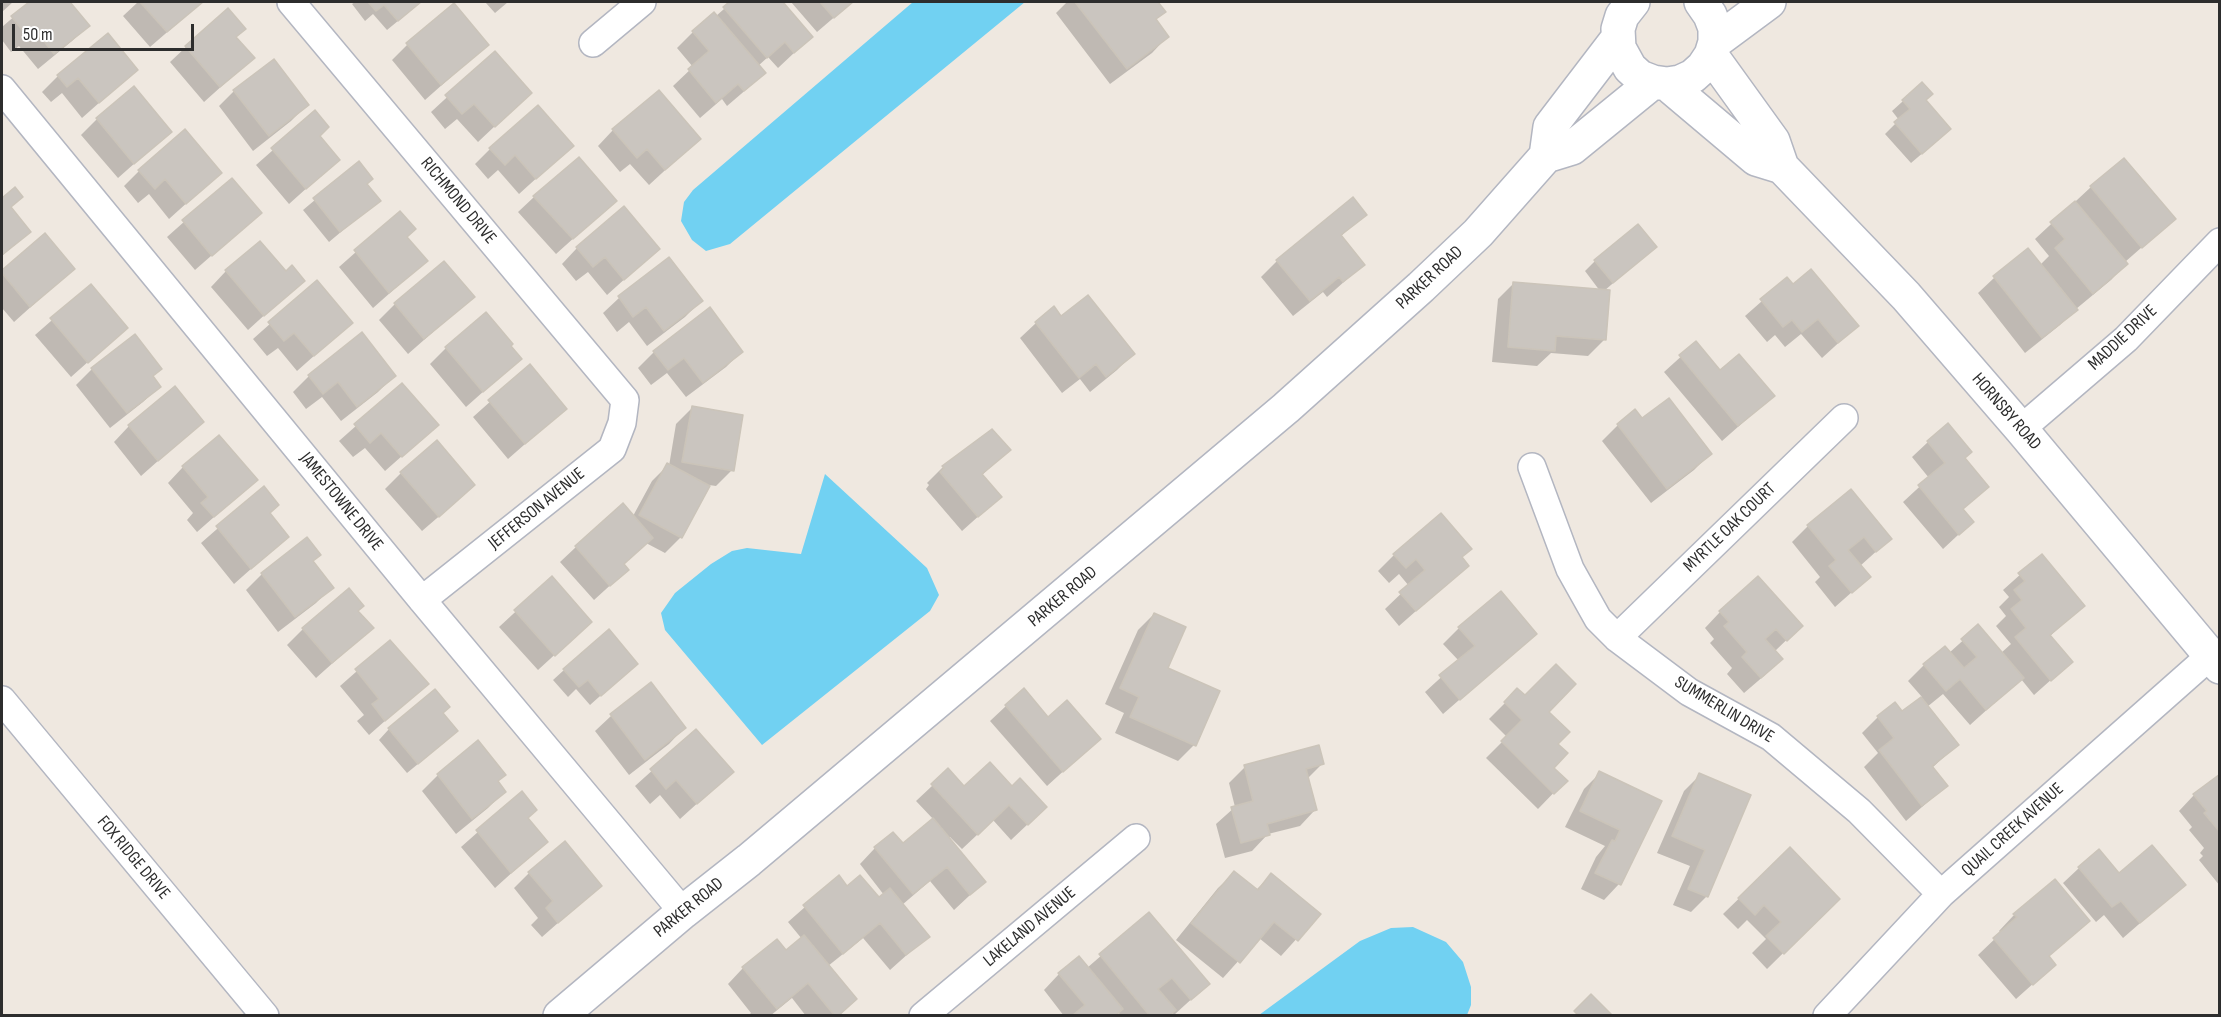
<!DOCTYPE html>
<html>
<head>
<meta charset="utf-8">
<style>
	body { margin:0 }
	#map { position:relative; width:2221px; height:1017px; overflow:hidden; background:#efe8e0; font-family:"Sofia Sans Condensed",sans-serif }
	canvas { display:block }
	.frame { position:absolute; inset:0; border:3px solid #2d2d2d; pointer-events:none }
	.scale { position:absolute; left:12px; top:24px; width:182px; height:27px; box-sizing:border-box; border:3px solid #2d2d2d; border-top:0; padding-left:8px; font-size:18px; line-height:21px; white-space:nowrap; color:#2d2d2d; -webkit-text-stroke:4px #fff; paint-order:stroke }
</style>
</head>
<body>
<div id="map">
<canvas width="2221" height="1017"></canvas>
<div class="frame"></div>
<div class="scale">50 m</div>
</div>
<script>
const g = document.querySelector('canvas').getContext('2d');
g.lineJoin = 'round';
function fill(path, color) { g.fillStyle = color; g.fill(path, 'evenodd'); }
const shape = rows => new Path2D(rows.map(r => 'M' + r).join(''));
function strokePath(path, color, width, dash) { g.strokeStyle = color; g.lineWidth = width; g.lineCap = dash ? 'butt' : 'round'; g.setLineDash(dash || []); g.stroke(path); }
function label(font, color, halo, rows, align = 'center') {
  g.font = font + ' "Sofia Sans Condensed",sans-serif'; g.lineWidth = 4.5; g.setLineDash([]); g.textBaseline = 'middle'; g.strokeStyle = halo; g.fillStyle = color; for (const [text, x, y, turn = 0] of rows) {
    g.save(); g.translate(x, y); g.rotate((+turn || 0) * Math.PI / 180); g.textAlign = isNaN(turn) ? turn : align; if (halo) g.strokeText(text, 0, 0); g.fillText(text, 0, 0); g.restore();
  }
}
fill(shape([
	[913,2,1025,2,730,244,706,251,692,240,681,221,684,202,693,190],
	[825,474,927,568,939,595,930,611,762,745,665,630,661,613,675,593,711,564,732,551,747,548,801,554],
	[1413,927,1446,942,1463,962,1471,987,1471,1005,1467,1015,1259,1015,1360,941,1391,928]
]), '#71d1f2');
fill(shape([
	[2,2,13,2,2,12],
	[31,2,69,2,88,26,72,41,38,69,19,46,11,52,2,40,2,27],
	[138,2,202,2,150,47,123,16],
	[355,2,421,2,387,30,373,14,365,21,352,4],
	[485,2,508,2,495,13],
	[732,2,781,2,811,37,778,68,768,57,758,66,764,73,748,88,727,106,722,99,700,118,673,86,693,67,677,48,693,32,714,14,716,16],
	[791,2,852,2,817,32],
	[1067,2,1156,2,1164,12,1155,20,1167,37,1152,53,1110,84,1056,13],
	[235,38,253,58,204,102,170,62,186,47],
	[407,45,487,45,425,100,392,60],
	[495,53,530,93,478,142,457,119,445,129,431,112],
	[136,70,82,118,62,93,51,102,42,92,58,76],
	[1922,84,1924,101,1938,140,1911,163,1885,134,1899,120,1892,111],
	[234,91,307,105,291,121,253,151,219,106],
	[315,113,318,136,338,160,289,204,256,165],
	[97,119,170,132,118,178,81,135],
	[613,130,699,139,649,185,630,164,620,172,598,146],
	[572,146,519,194,498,170,488,179,475,164,490,149],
	[359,163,366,184,379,200,329,242,303,210],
	[139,171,220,173,169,219,149,194,138,203,124,186],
	[231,180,260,213,195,270,167,237],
	[2091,187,2174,219,2125,262,2126,264,2111,280,2076,309,2060,325,2025,353,1978,293,1994,278,2028,250,2040,265,2049,256,2035,239],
	[15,189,21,197,10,208,29,232,2,256,2,200],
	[534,197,615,201,556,254,518,212],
	[400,213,406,237,426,261,373,308,339,267],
	[1365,214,1340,237,1363,265,1327,297,1323,292,1293,316,1261,277,1277,261],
	[45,236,73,269,14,322,2,308,2,272],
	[1655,247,1604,291,1604,340,1588,356,1551,353,1537,366,1492,362,1498,299,1514,283,1600,291,1585,271,1595,261],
	[577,248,658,249,607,295,588,272,576,281,562,264],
	[669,259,701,301,685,317,647,346,629,322,617,332,603,313,619,298],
	[226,271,285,274,303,280,248,330,211,287],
	[1787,279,1793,286,1857,326,1822,358,1801,334,1785,347,1775,335,1767,342,1745,316],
	[317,282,351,323,297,371,278,348,267,356,253,339],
	[91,286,126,328,71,377,35,335],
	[473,297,408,354,379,320,395,304],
	[1061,318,1133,354,1117,370,1090,392,1080,379,1062,393,1020,338,1036,323],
	[362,334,394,376,378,392,341,421,322,397,306,409,293,392,309,376],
	[1696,343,1720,372,1773,396,1722,441,1664,372],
	[509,346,520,359,466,407,430,364,446,348],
	[654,352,741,352,726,367,686,397,667,373,651,385,638,368],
	[530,366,565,409,508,459,473,417],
	[92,369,152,377,159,387,143,402,110,428,76,385],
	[402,385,437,425,385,471,365,448,353,457,339,441],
	[692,408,732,470,716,486,709,485,681,537,665,553,646,543,623,565,627,570,594,600,560,562,576,547,633,516,652,481,668,465,669,466,676,424],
	[1641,421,1710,454,1694,470,1651,503,1602,441,1618,425],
	[202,422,141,476,114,442,129,426],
	[991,431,1009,450,981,476,1000,497,962,531,926,489,929,485,927,483,943,467],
	[1928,442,1964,458,1987,487,1962,510,1972,522,1943,549,1903,502,1929,478,1912,457],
	[183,467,256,480,197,532,187,520,193,513,168,483],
	[401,473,458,500,422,531,385,489],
	[264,488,268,514,287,537,234,584,201,543],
	[1851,491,1890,539,1860,566,1869,577,1835,607,1815,582,1820,577,1792,542,1808,526],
	[307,539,319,555,312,562,332,587,316,603,278,632,246,590,262,574],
	[1394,555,1460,558,1467,566,1399,626,1385,609,1409,586,1399,574,1389,583,1378,571],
	[2041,556,2083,606,2050,636,2071,662,2034,695,2021,679,1970,725,1943,694,1927,707,1957,745,1932,768,1946,786,1906,821,1864,767,1878,753,1862,733,1878,717,1902,713,1922,697,1908,681,1924,665,1949,653,1978,627,2001,653,2011,644,1996,626,2006,616,1999,607,2009,597,2003,590],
	[552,578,574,637,538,670,499,627],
	[357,611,372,628,316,678,287,645,303,629],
	[1720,612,1801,626,1774,652,1765,675,1744,693,1727,674,1732,668,1710,643,1714,639,1705,628],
	[1154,614,1166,669,1194,745,1178,761,1115,733,1124,713,1105,704,1138,630],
	[1459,628,1535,634,1443,714,1425,692,1459,661,1443,644],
	[390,642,427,684,369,735,357,721,364,715,340,686],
	[636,664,590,705,576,689,568,697,553,680,564,670],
	[650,684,684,728,669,744,629,775,595,731,611,716],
	[1517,691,1556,744,1552,768,1565,781,1538,809,1486,758,1507,737,1489,719],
	[1006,706,1048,719,1099,739,1047,786,990,721],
	[441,713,446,741,407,773,379,740,389,729],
	[696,731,732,772,680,819,660,795,650,804,635,786],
	[478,742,497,782,504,792,488,808,456,834,422,791,438,775],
	[1323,763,1307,779,1315,810,1300,826,1268,834,1252,851,1225,858,1216,824,1235,807,1229,783,1245,767],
	[990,764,1029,823,1011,840,993,820,962,849,950,837,948,839,984,882,954,910,930,881,902,905,928,936,890,970,863,938,828,966,855,999,839,1016,806,1016,792,998,770,1016,748,1016,751,1013,728,984,743,968,786,952,802,939,788,922,839,877,847,888,879,899,884,895,860,864,875,848,903,846,934,820,916,801,948,771,964,788],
	[1600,773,1660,802,1619,884,1604,900,1581,889,1596,857,1605,846,1565,827,1584,789],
	[1700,775,1749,795,1707,896,1691,912,1673,905,1690,866,1657,853,1684,791],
	[2220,776,2220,886,2199,860,2203,856,2200,853,2204,848,2189,830,2192,827,2179,811,2194,795],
	[522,793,527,818,546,842,495,888,461,847],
	[1790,849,1838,899,1767,969,1752,953,1766,939,1747,920,1738,929,1723,914],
	[2079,868,2118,875,2184,885,2123,938,2104,915,2096,922,2063,883],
	[529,873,600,886,542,937,531,925,538,918,514,888],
	[1234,873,1256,890,1271,875,1319,914,1281,956,1259,938,1223,978,1176,940,1218,888],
	[2055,881,2088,921,2048,957,2054,965,2016,999,1978,955,2001,933,1999,931,2014,915],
	[1149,914,1208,984,1174,1015,1172,1012,1168,1016,1121,1016,1118,1012,1114,1016,1064,1016,1044,990,1059,974,1087,968]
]), '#0003');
const building = shape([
	[29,2,70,2,90,26,54,54,36,31,28,37,11,16,29,2],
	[140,2,203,2,167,32,140,2],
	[368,2,421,2,398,21,384,5,376,11,368,2],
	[729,2,783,2,813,37,794,53,785,42,767,58,723,7,729,2],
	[820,2,853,2,834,18,820,2],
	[1075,2,1158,2,1166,12,1156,19,1169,37,1127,69,1075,2],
	[454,3,489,45,441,85,406,43,454,3],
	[228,8,246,29,236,37,255,58,220,87,185,46,228,8],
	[714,12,766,73,744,91,738,84,716,103,688,69,709,51,692,31,714,12],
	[108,33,138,70,99,103,78,78,67,87,57,75,108,33],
	[495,51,532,93,495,127,474,104,462,114,445,95,495,51],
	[274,59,309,105,269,136,233,90,274,59],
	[1922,82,1933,94,1926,100,1951,129,1922,154,1894,122,1910,109,1902,100,1922,82],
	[134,86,172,132,134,164,96,118,134,86],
	[659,90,701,139,665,170,647,149,637,158,612,129,659,90],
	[538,105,574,146,536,179,515,155,505,165,489,148,538,105],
	[315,110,329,127,320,136,340,160,306,189,271,148,315,110],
	[185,129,222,173,186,204,165,179,155,189,138,170,185,129],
	[579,157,617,201,573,239,533,196,579,157],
	[2124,158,2176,219,2142,248,2090,186,2124,158],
	[359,161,373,179,367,184,381,201,340,232,313,198,359,161],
	[232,178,262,213,212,256,182,220,232,178],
	[15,187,23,197,11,207,31,232,2,255,2,198,15,187],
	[1353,197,1367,215,1341,235,1365,265,1343,282,1339,277,1310,301,1276,260,1353,197],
	[2075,201,2128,264,2093,294,2055,248,2065,239,2050,222,2075,201],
	[624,206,660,249,624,280,605,257,593,267,576,247,624,206],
	[400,211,416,229,407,237,428,261,389,293,354,250,400,211],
	[1638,224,1657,247,1613,283,1594,260,1638,224],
	[45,233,75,269,30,307,2,273,2,270,45,233],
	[260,241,286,271,292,265,305,281,264,316,225,270,260,241],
	[2028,248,2078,310,2042,338,1993,276,2028,248],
	[669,257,703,301,664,331,646,307,633,317,618,296,669,257],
	[444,261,475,297,424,339,394,303,444,261],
	[1811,269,1859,326,1838,343,1818,319,1802,332,1792,320,1783,327,1760,299,1787,277,1793,284,1811,269],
	[317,280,353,323,314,356,294,333,284,341,268,322,317,280],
	[1513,282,1610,290,1606,340,1556,336,1555,351,1508,347,1513,282],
	[91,284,128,328,88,363,50,318,91,284],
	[1088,295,1135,354,1106,377,1096,364,1079,378,1035,322,1054,306,1061,316,1088,295],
	[710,307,743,352,703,383,684,358,668,370,653,351,710,307],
	[486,312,513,344,511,346,522,359,483,392,445,347,486,312],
	[362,332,396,376,357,407,338,382,323,394,308,375,362,332],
	[135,334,162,369,153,376,161,387,127,413,91,368,135,334],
	[1696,341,1720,370,1739,354,1775,396,1738,426,1679,355,1696,341],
	[530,364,567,409,525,444,488,400,530,364],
	[402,383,439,425,402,457,381,433,370,443,354,424,402,383],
	[175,386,204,422,158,461,128,425,175,386],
	[1669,398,1712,454,1667,489,1617,424,1635,409,1642,418,1669,398],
	[692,406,743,415,734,471,682,462,692,406],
	[1948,423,1972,452,1965,458,1989,487,1963,509,1974,522,1959,535,1918,485,1945,463,1927,441,1948,423],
	[992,429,1011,450,982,474,1002,497,978,517,940,472,944,468,942,466,992,429],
	[219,435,258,480,214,517,201,503,208,497,182,466,219,435],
	[437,440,475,485,439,517,400,472,437,440],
	[667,463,710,486,682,538,639,515,667,463],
	[264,486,279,505,270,513,289,537,251,569,216,526,264,486],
	[1851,489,1892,539,1876,552,1864,537,1848,550,1871,577,1852,593,1829,566,1836,560,1807,525,1851,489],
	[623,503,653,538,624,564,629,570,610,586,575,546,623,503],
	[1441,513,1472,549,1462,557,1469,566,1416,611,1399,592,1425,570,1416,559,1406,568,1393,554,1441,513],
	[307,537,321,555,313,561,334,588,295,617,261,573,307,537],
	[2042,554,2085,606,2050,635,2073,662,2051,681,2015,637,2026,628,2011,609,2022,600,2014,590,2025,581,2018,573,2042,554],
	[552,576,592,622,555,656,514,610,552,576],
	[1758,576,1803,626,1787,641,1776,629,1765,639,1783,659,1761,678,1742,657,1747,652,1724,626,1729,622,1719,611,1758,576],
	[349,588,364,606,358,611,374,628,332,663,302,628,349,588],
	[1501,591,1537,634,1460,700,1439,675,1475,646,1458,627,1501,591],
	[1154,613,1186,627,1168,668,1220,691,1196,746,1130,717,1139,697,1120,688,1154,613],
	[1978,624,2024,678,1986,710,1960,679,1946,691,1923,664,1945,646,1964,668,1977,657,1961,639,1978,624],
	[609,629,638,664,601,696,588,680,579,687,563,669,609,629],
	[390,640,429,684,385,721,372,704,379,699,355,669,390,640],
	[1556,664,1576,684,1549,712,1570,732,1558,744,1568,753,1554,768,1568,781,1554,794,1501,741,1522,720,1504,702,1517,688,1525,695,1556,664],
	[651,682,686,728,645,760,610,714,651,682],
	[1024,688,1048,717,1067,700,1101,739,1063,772,1005,705,1024,688],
	[435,689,450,707,443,713,458,731,418,764,388,728,435,689],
	[1921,697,1959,745,1932,766,1948,786,1922,806,1879,750,1894,738,1877,716,1895,702,1902,711,1921,697],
	[696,729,734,772,697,804,676,780,666,789,650,769,696,729],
	[478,740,506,775,498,781,506,792,472,819,437,774,478,740],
	[1319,745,1324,764,1306,769,1317,810,1267,824,1270,835,1241,843,1231,807,1253,801,1244,765,1319,745],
	[990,762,1012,786,1020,778,1047,807,1028,825,1009,805,978,835,931,784,948,768,964,786,990,762],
	[1599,771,1662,801,1621,885,1595,873,1612,840,1615,841,1620,830,1580,811,1599,771],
	[1699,773,1751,795,1708,897,1688,889,1705,850,1672,836,1699,773],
	[2220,774,2220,832,2204,813,2207,811,2193,794,2220,774],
	[522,791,537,810,528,818,548,842,511,873,476,830,522,791],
	[933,818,986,882,970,895,947,867,913,894,874,847,893,832,903,843,933,818],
	[565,841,602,886,558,923,546,908,553,901,528,872,565,841],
	[2152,845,2186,885,2140,923,2121,901,2112,907,2078,867,2099,849,2119,873,2152,845],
	[1790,847,1840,899,1784,954,1766,936,1781,922,1764,905,1755,915,1738,898,1790,847],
	[1234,871,1258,890,1271,873,1321,914,1298,941,1274,922,1240,963,1191,923,1234,871],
	[839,875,847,886,860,875,879,897,890,888,930,937,906,955,880,923,843,954,803,905,839,875],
	[2055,879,2090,921,2049,956,2056,965,2033,985,1993,938,2017,917,2013,914,2055,879],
	[1149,912,1210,984,1191,1000,1172,978,1158,989,1176,1010,1169,1016,1150,1016,1099,954,1149,912],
	[804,935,857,999,838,1016,835,1016,808,983,777,1009,742,967,777,939,786,950,804,935],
	[1079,956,1123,1009,1115,1016,1072,1016,1085,1005,1058,973,1079,956],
	[1591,994,1613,1016,1579,1016,1574,1011,1591,994]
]);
fill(building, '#cac5bf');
strokePath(building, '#cbc4b9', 1.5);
const minor = shape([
	[291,2,625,400,622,423,612,449,422,600],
	[593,43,642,2],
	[2,89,422,600,683,912],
	[2021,429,2126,339,2220,242],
	[1532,467,1570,569,1598,619,1617,638,1689,692,1771,737,1859,811,1941,894],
	[1617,638,1844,418],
	[2,700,265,1016],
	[923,1016,1136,838],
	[1827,1016,1941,894,2210,656]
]);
const tertiary = shape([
	[1633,2,1622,16,1618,29,1619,48,1630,68,1640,77,1653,82,1667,84,1680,82,1693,76,1703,67,1711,55,1715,42,1715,28,1710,15,1701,2],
	[1715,42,1769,2],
	[1711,55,1773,141,1782,167,1906,296,2021,429,2220,667],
	[1667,84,1756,159,1782,167],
	[1546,156,1550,127,1618,38],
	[560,1016,683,912,749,860,1286,408,1421,287,1478,233,1546,156,1572,148,1653,82]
]);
strokePath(minor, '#b3b6c1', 30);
strokePath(tertiary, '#b3b6c1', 36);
strokePath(minor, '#fff', 27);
strokePath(tertiary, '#fff', 33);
label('18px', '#2d2d2d', '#fff', [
	["RICHMOND DRIVE",458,201,50],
	["PARKER ROAD",1430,278,-43],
	["MADDIE DRIVE",2123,338,-43],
	["HORNSBY ROAD",2006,412,49],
	["JAMESTOWNE DRIVE",341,502,51],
	["JEFFERSON AVENUE",537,509,-39],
	["MYRTLE OAK COURT",1730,528,-44],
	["PARKER ROAD",1063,597,-40],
	["SUMMERLIN DRIVE",1724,710,31],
	["QUAIL CREEK AVENUE",2013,830,-42],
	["FOX RIDGE DRIVE",133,858,50],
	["PARKER ROAD",689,908,-39],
	["LAKELAND AVENUE",1030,927,-40]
]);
</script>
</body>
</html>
